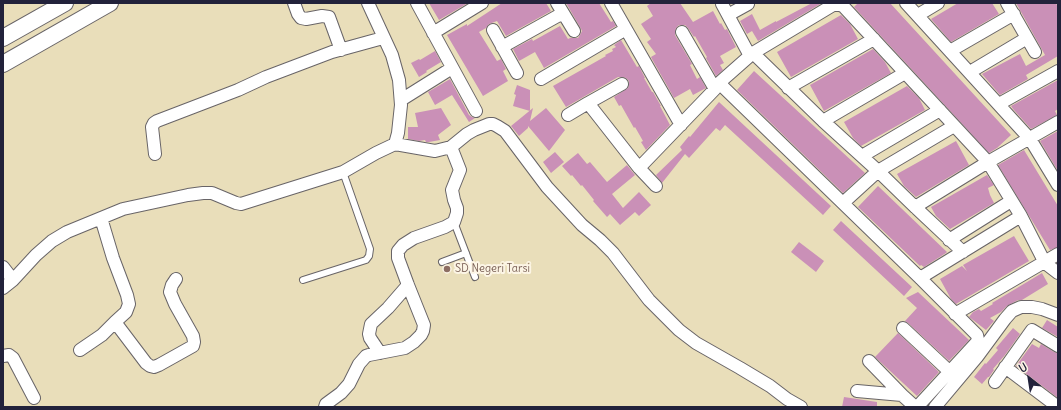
<!DOCTYPE html>
<html>
<head>
<meta charset="utf-8">
<style>
	body { margin:0 }
	#map { position:relative; width:1061px; height:410px; overflow:hidden; background:#e9deba; font-family:Delius,sans-serif }
	canvas { display:block }
	.frame { position:absolute; inset:0; border:4px solid #22223b; pointer-events:none }
	.north { position:absolute; left:1009px; top:358px; width:40px; height:40px; -webkit-text-stroke:3px #fcf5e5; paint-order:stroke; rotate:330deg; font-size:11px; font-weight:700; line-height:16px; text-align:center; color:#22223b }
	.north::after { content:''; display:block; margin:auto; width:14px; height:18px; background:#22223b; clip-path:polygon(50% 0,100% 100%,50% 72%,0 100%) }
</style>
</head>
<body>
<div id="map">
<canvas width="1061" height="410"></canvas>
<div class="frame"></div>
<div class="north">U</div>
</div>
<script>
const g = document.querySelector('canvas').getContext('2d');
g.lineJoin = 'round';
function fill(path, color) { g.fillStyle = color; g.fill(path, 'evenodd'); }
const shape = rows => new Path2D(rows.map(r => 'M' + r).join(''));
function strokePath(path, color, width, dash) { g.strokeStyle = color; g.lineWidth = width; g.lineCap = dash ? 'butt' : 'round'; g.setLineDash(dash || []); g.stroke(path); }
function label(font, color, halo, rows, align = 'center') {
  g.font = font + ' Delius,sans-serif'; g.lineWidth = 4; g.setLineDash([]); g.textBaseline = 'middle'; g.strokeStyle = halo; g.fillStyle = color; for (const [text, x, y, turn = 0] of rows) {
    g.save(); g.translate(x, y); g.rotate((+turn || 0) * Math.PI / 180); g.textAlign = isNaN(turn) ? turn : align; if (halo) g.strokeText(text, 0, 0); g.fillText(text, 0, 0); g.restore();
  }
}
fill(shape([
	[429,3,468,3,439,20],
	[502,3,546,3,551,11,506,36,497,21,489,24,486,28,479,32,497,61,501,59,506,69,503,71,508,81,483,96,447,35,467,24,467,26],
	[566,3,599,3,611,22,613,21,616,26,544,68,535,52,519,61,513,49,532,39,533,41,560,26,568,39,570,38,578,38,580,35,582,31,580,27],
	[651,3,680,3,693,22,713,11,720,24,721,23,725,30,727,29,736,47,720,56,724,63,720,65,723,70,716,76,706,58,707,57,695,36,694,37,688,28,685,25,679,25,676,28,675,32,675,35,692,64,690,65,697,79,700,77,706,88,693,95,690,89,674,98,652,59,651,57,656,54,647,42,651,39,641,24,653,16,647,6],
	[812,3,822,3,758,41,752,31,747,34,740,21,752,14,760,30,776,21,776,22],
	[858,3,890,3,1011,135,997,148,989,153,854,7],
	[958,3,992,3,999,14,951,42,931,19],
	[1016,3,1056,3,1058,8,1058,56,1026,75,1028,79,1000,95,982,74,1020,54,1026,66,1045,55],
	[841,15,850,24,858,39,791,77,777,52],
	[621,40,637,67,639,66,645,78,644,78,652,92,653,92,661,106,660,106,670,125,646,150,641,142,643,141,635,127,634,128,621,105,619,106,614,97,628,88,629,84,629,81,626,78,622,77,618,77,566,107,553,86,606,56,605,55,613,51,612,49,616,47,614,45],
	[873,49,885,62,891,73,824,111,810,85],
	[435,51,441,62,426,71,427,72,419,77,411,63,419,59,420,60],
	[754,71,865,173,843,193,737,90],
	[450,79,469,115,472,117,475,118,469,122,452,95,435,105,428,92],
	[1058,80,1058,109,1055,111,1057,115,1031,129,1013,109,1011,106],
	[517,85,530,90,530,111,513,106,516,95,514,94],
	[907,86,919,98,925,110,861,146,853,138,844,122],
	[719,102,831,206,823,215,725,125,720,131,716,128,689,158,685,154,662,183,656,175,682,150,680,147,689,136,690,137],
	[441,108,451,125,438,135,440,140,429,142,426,142,425,140,419,141,408,139,408,127,418,127,415,113],
	[533,108,530,121,546,108,565,130,549,151,528,126,528,128,519,136,511,126],
	[1058,131,1058,171,1040,141],
	[956,141,969,165,916,197,904,186,897,174],
	[1024,150,1058,206,1058,247,1050,250,998,165],
	[555,152,564,162,551,173,543,162],
	[578,153,587,164,590,162,607,182,627,165,635,175,612,194,623,208,639,192,651,205,639,216,635,212,620,225,610,214,607,217,593,201,594,200,582,185,581,186,572,175,571,176,562,166],
	[987,175,994,185,988,188,990,195,994,203,950,229,936,216,931,207],
	[878,186,947,252,946,253,924,267,921,265,920,266,858,207],
	[841,221,912,287,904,296,833,230],
	[1014,236,1029,261,956,304,951,299,940,279,962,266,967,271,963,265],
	[799,242,824,261,816,272,791,252],
	[1042,273,1048,284,1022,300,1018,300,1007,306,1001,312,990,318,994,321,986,330,969,317,973,312,979,309,981,311,993,304,992,303],
	[918,292,969,340,949,361,908,323,905,321,917,308,906,298],
	[1047,320,1058,327,1058,337,1042,328],
	[1013,328,1020,334,1005,355,993,369,994,370,989,377,988,377,982,384,974,377,985,363,986,364,998,350,996,348],
	[898,333,939,372,917,396,875,357],
	[1032,344,1039,348,1041,344,1054,352,1058,353,1058,398,1016,366],
	[844,397,877,402,877,407,842,407]
]), '#ca90b7');
const lane = shape([
	[454,222,475,277],
	[442,262,466,253],
	[303,280,366,260,369,256,370,249,343,172]
]);
const street = shape([
	[294,3,298,14,301,18,306,19,322,16,329,17,341,50],
	[368,3,392,55,399,80,401,105,398,133,395,144],
	[417,3,476,111],
	[557,3,574,31],
	[611,3,681,125],
	[906,3,1030,139,1058,185],
	[1007,3,1035,52],
	[722,4,750,56],
	[728,15,748,4],
	[918,15,938,3],
	[493,30,517,73],
	[682,32,715,89],
	[433,33,482,3],
	[502,47,563,13],
	[950,51,1014,14],
	[753,53,823,121,878,171,915,207,963,252],
	[970,72,1027,38],
	[541,79,626,29],
	[719,83,920,278,977,335,978,340,976,343,919,405,917,406,913,405,902,395,869,361],
	[788,88,874,39],
	[401,100,452,68],
	[588,103,639,168,656,186],
	[999,104,1058,71],
	[568,115,588,103,622,84],
	[823,121,905,73],
	[155,154,152,127,154,123,157,121,238,90,266,77,332,52,383,38],
	[862,156,940,110],
	[639,168,715,89,719,83,753,53,833,5,839,5,843,6,988,162,1021,216,1045,263,1058,273],
	[843,203,878,171,954,126],
	[915,207,988,162,1058,122],
	[949,240,1011,201],
	[3,267,13,280],
	[920,278,1021,216],
	[3,288,13,280,36,255,52,241,67,232,123,209,188,195,203,193,212,193,236,203,241,204,343,172,376,153,395,144,435,151,451,147,467,134,474,130,489,124,493,124,497,126,505,131,547,187,582,225,600,240,613,253,649,300,679,330,696,343,740,368,770,386,787,399,801,407],
	[955,314,1058,254],
	[115,322,146,363,150,366,154,367,159,365,193,346,194,342,193,336,175,304,170,292,172,285,176,279],
	[903,328,950,372],
	[80,350,102,335,115,322,126,312,129,304,127,295,113,258,101,218],
	[380,353,370,338,369,334,371,324,388,308,408,285],
	[3,356,9,355,13,358,34,398],
	[1005,367,1058,407],
	[995,382,1032,330,1058,346],
	[857,391,902,395],
	[325,407,326,404,341,393,349,384,359,364,366,356,369,355,405,348,414,342,421,335,423,331,424,325,408,285,398,258,398,251,403,245,414,238,445,227,454,222,457,213,457,208,454,200,452,190,460,170,451,147],
	[935,407,977,357,1005,319,1012,311,1021,307,1032,307,1042,309,1058,315]
]);
const secondary = shape([
	[3,38,65,3],
	[3,64,110,3]
]);
strokePath(lane, '#686467', 8);
strokePath(street, '#686467', 14);
strokePath(secondary, '#686467', 18);
strokePath(lane, '#fff', 6);
strokePath(street, '#fff', 12);
strokePath(secondary, '#fff', 16);
for (const [x, y, r, color] of [
	[447,269,4,"#8d6e63"]
]) { const dot = new Path2D(); dot.arc(x, y, r, 0, 2 * Math.PI); g.fillStyle = color; g.fill(dot); strokePath(dot, '#fcf5e5', 1.5); }
label('11px', '#785e54', '#fcf5e5', [
	["SD Negeri Tarsi",455,269]
], 'left');
</script>
</body>
</html>
